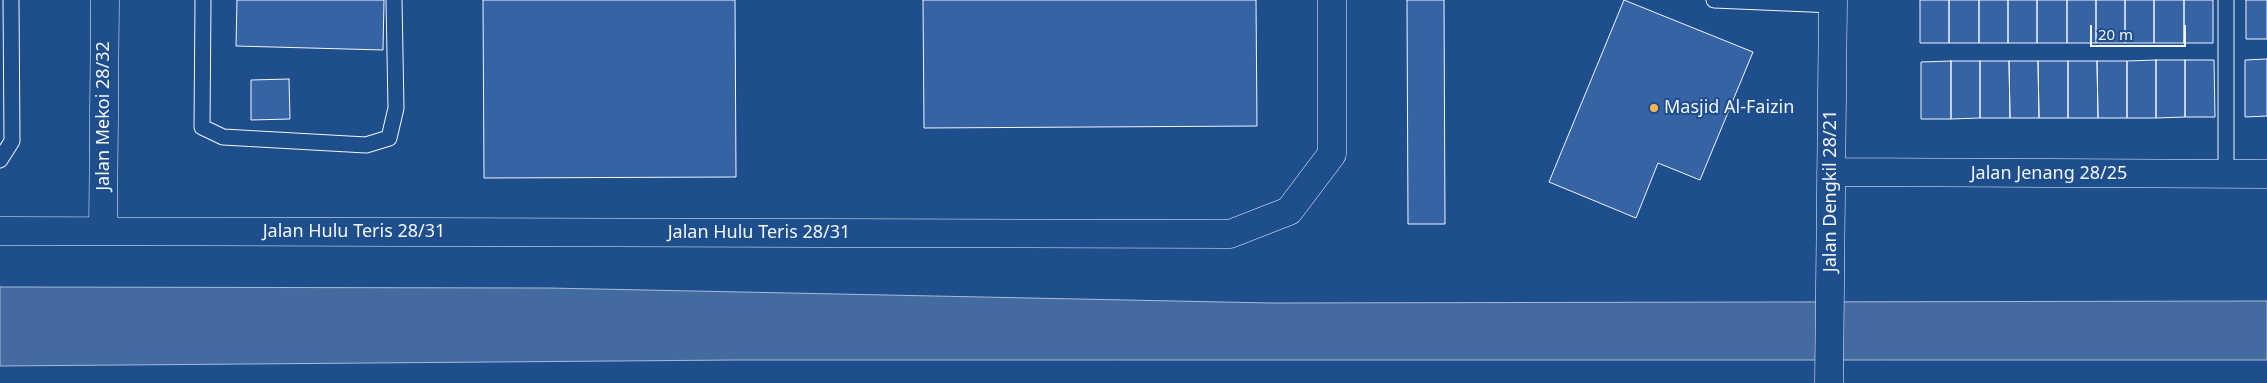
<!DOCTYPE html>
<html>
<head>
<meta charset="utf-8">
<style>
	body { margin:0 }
	#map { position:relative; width:2267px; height:383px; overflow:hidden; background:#1f4e8c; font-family:"Noto Sans",sans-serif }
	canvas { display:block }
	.scale { position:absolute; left:2090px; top:25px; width:96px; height:22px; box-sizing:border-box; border:2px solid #f2f6ff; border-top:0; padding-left:6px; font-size:15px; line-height:18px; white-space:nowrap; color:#f2f6ff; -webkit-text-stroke:4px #1f4e8c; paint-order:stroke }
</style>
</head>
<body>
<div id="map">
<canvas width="2267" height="383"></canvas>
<div class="scale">20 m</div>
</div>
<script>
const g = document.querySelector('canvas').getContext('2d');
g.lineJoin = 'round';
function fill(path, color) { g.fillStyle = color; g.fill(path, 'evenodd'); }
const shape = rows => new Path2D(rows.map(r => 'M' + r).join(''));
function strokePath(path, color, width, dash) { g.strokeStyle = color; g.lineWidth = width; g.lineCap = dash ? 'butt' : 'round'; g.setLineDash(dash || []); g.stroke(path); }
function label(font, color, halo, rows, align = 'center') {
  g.font = font + ' "Noto Sans",sans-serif'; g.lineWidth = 4; g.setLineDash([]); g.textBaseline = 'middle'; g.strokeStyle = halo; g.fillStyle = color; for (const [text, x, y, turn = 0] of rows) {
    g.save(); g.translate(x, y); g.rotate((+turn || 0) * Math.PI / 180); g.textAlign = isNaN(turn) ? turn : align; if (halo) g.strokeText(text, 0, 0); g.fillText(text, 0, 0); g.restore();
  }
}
const water = shape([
	[0,287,549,288,1271,303,2267,301,2267,360,737,360,0,366,0,287]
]);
fill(water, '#446ba0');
strokePath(water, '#a8bbd7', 1);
const building = shape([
	[237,0,384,0,383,50,236,46,237,0],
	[483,0,735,0,736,177,484,178,483,0],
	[923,0,1256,0,1257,126,924,128,923,0],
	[1407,0,1444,0,1445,224,1408,224,1407,0],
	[1624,0,1753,52,1700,180,1658,163,1636,218,1549,182,1624,0],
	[1920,0,1949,0,1949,43,1920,43,1920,0],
	[1949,0,1979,0,1979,43,1949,43,1949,0],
	[1979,0,2008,0,2008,43,1979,43,1979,0],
	[2008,0,2037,0,2037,43,2008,43,2008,0],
	[2037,0,2067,0,2067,43,2037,43,2037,0],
	[2067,0,2096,0,2096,43,2067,43,2067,0],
	[2096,0,2125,0,2125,43,2096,43,2096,0],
	[2125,0,2154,0,2154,43,2125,43,2125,0],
	[2154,0,2184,0,2184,43,2154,43,2154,0],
	[2184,0,2213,0,2213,43,2184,43,2184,0],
	[2246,0,2267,0,2267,39,2246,39,2246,0],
	[2267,59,2267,116,2245,117,2245,60,2267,59],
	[2156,60,2156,118,2127,118,2127,61,2156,60],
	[2156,60,2185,60,2185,117,2156,118,2156,60],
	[2185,60,2214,60,2215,117,2185,117,2185,60],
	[1951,61,1951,119,1921,119,1921,62,1951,61],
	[1951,61,1980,61,1980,118,1951,119,1951,61],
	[1980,61,2009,61,2010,118,1980,118,1980,61],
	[2009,61,2038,61,2039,118,2010,118,2009,61],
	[2038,61,2068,61,2068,118,2039,118,2038,61],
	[2068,61,2097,61,2098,118,2068,118,2068,61],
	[2097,61,2127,61,2127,118,2098,118,2097,61],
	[289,79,290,119,251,120,251,80,289,79]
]);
fill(building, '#3563a3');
strokePath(building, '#f2f6ff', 1);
const lane = shape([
	[203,0,202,127,223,137,366,145,389,138,396,108,394,0],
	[1714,0,1833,5],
	[2226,0,2226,175],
	[0,160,12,141,11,0]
]);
const street = shape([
	[1831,172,2267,174],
	[0,231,1230,234,1289,211,1332,154,1332,0],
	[103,231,105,0],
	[1829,383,1833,0]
]);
strokePath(lane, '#f2f6ff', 17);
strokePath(street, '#f2f6ff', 29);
strokePath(lane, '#1f4e8c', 15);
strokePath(street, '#1f4e8c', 28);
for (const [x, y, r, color] of [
	[1654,108,5,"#ffb74d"]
]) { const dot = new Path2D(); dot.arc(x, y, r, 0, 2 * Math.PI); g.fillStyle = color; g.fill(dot); strokePath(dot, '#1f4e8c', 2); }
label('18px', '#f2f6ff', '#1f4e8c', [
	["Masjid Al-Faizin",1664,108]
], 'left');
label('18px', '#f2f6ff', '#1f4e8c', [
	["Jalan Mekoi 28/32",104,116,-90],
	["Jalan Jenang 28/25",2049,174],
	["Jalan Dengkil 28/21",1831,191,-90],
	["Jalan Hulu Teris 28/31",354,232],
	["Jalan Hulu Teris 28/31",759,233]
]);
</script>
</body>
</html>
